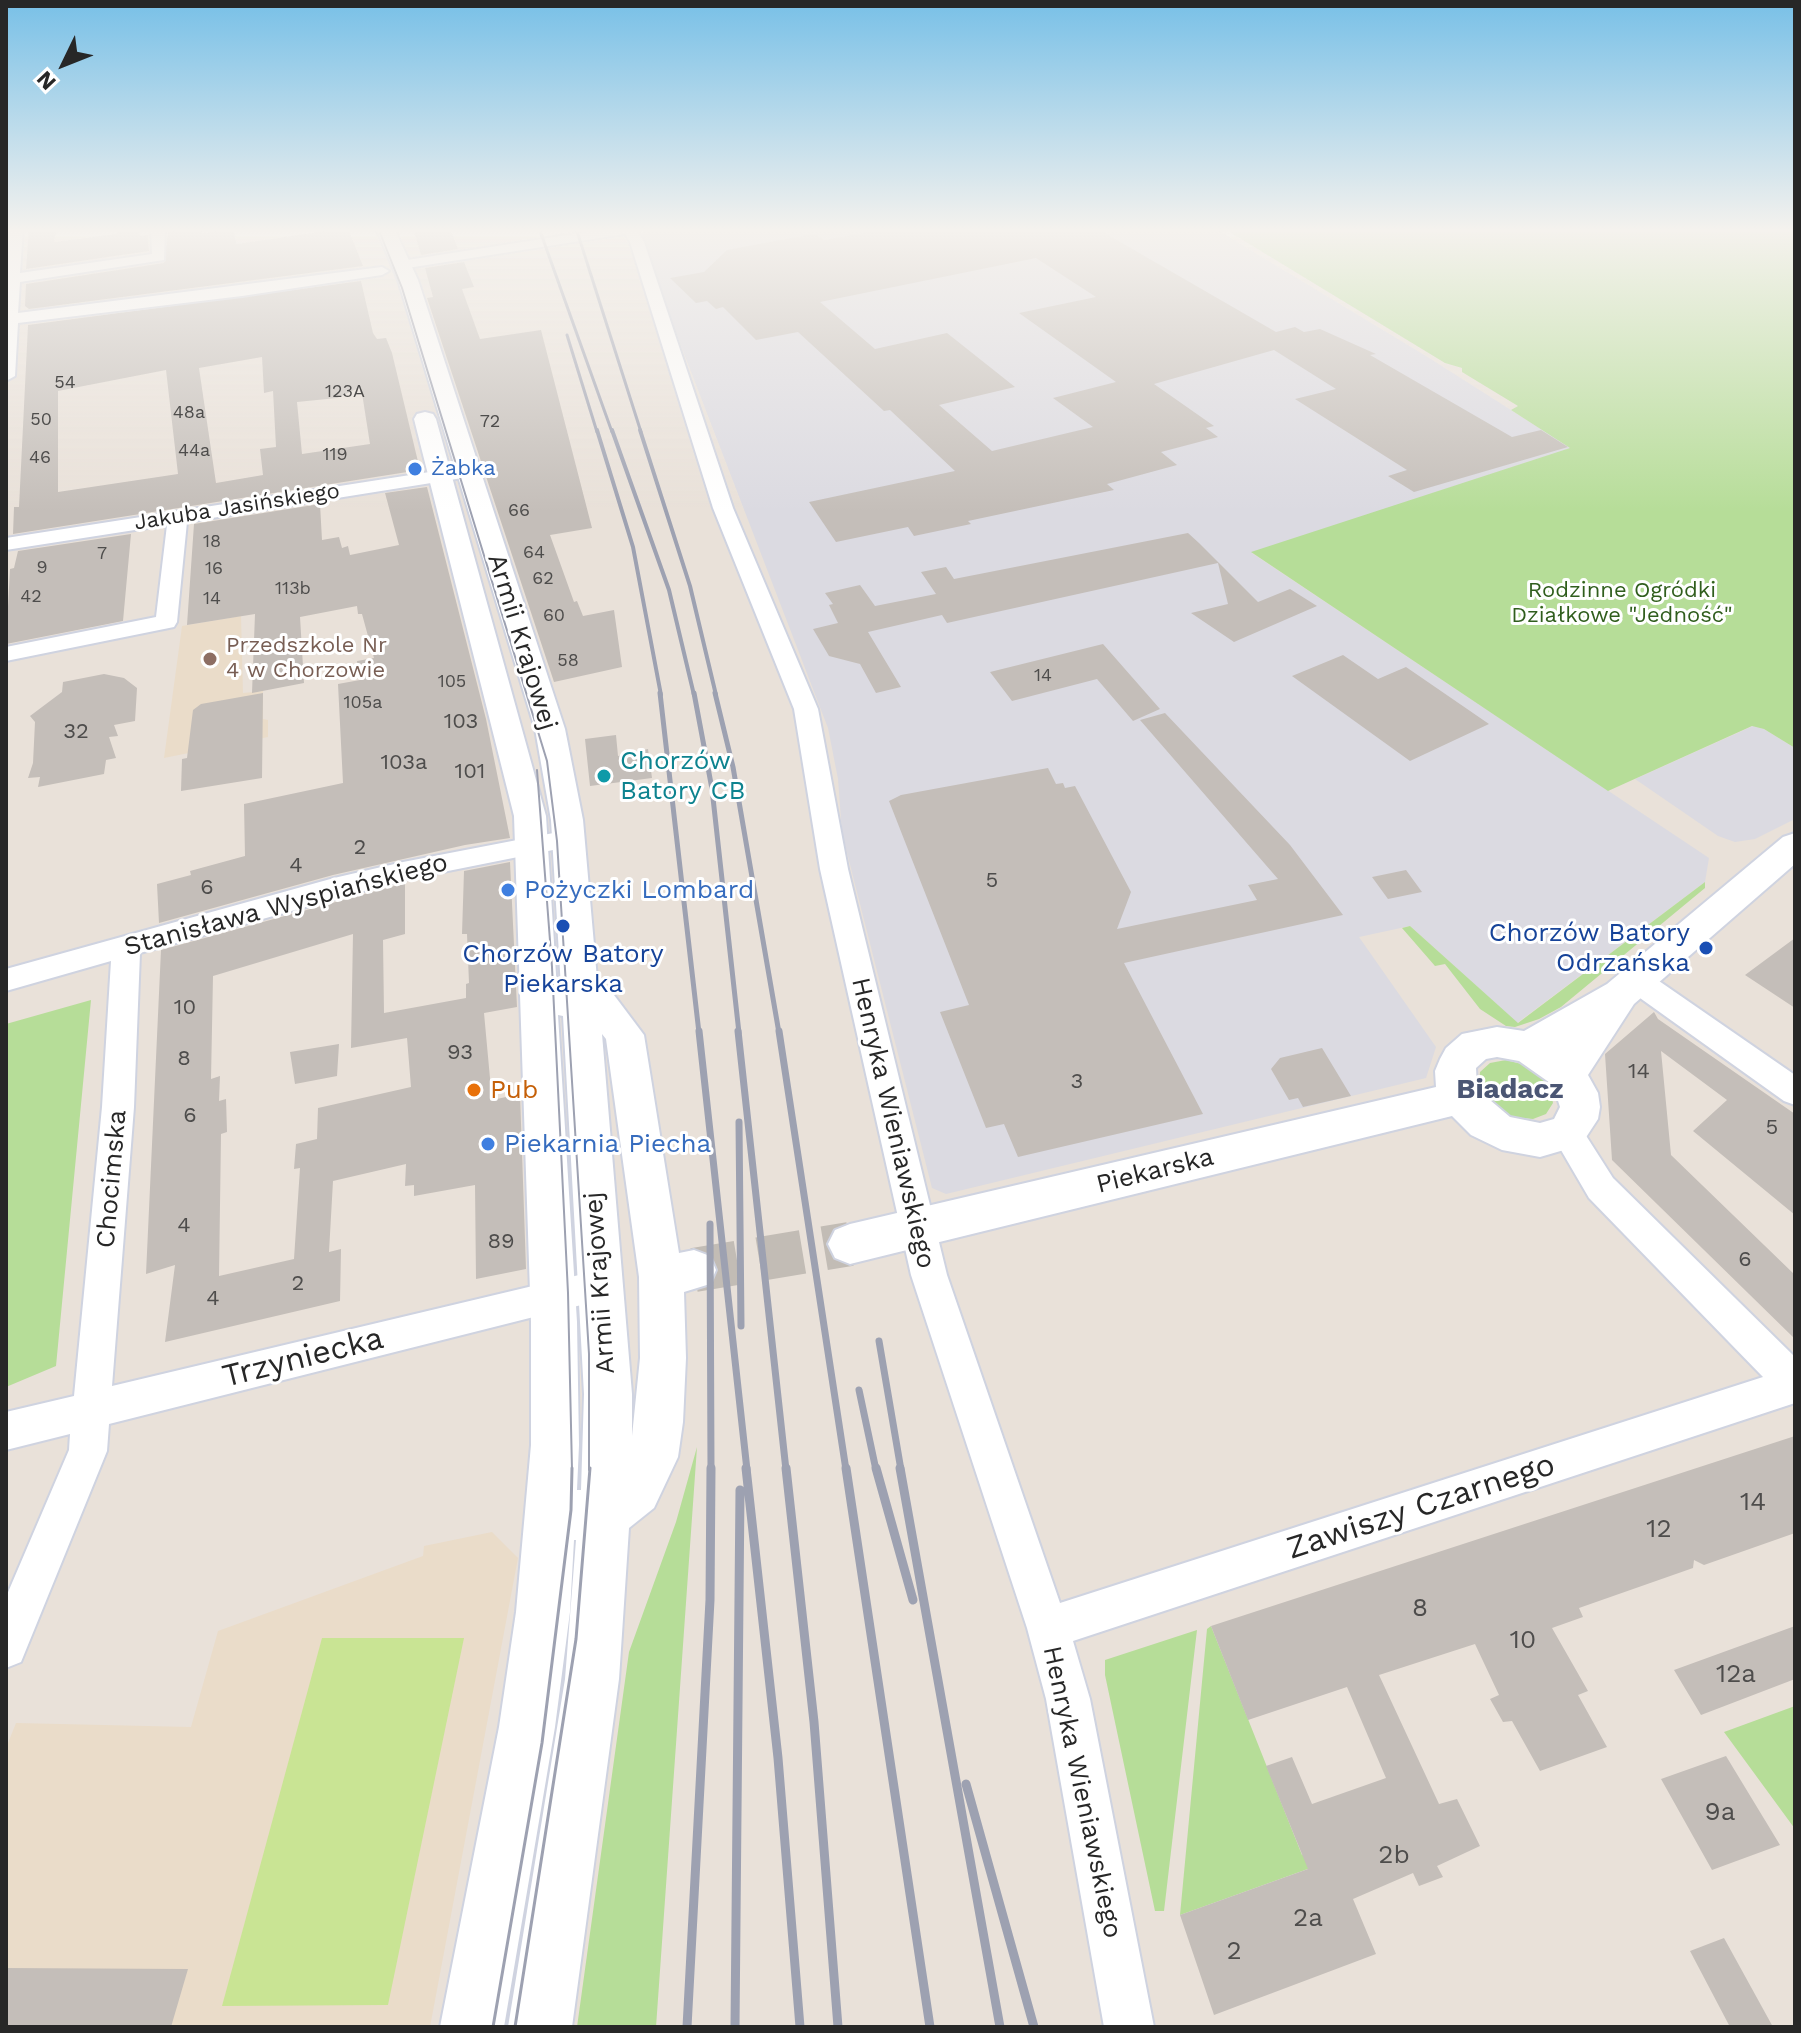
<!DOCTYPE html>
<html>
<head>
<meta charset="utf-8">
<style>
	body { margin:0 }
	#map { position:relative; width:1801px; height:2033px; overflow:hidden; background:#e9e1d9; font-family:"Work Sans",sans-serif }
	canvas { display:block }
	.frame { position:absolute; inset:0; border:8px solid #272727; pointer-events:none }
	.north { position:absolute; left:24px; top:24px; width:80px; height:80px; -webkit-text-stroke:6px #fff; paint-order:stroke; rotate:227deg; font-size:22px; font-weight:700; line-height:32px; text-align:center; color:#272727 }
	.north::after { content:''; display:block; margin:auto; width:28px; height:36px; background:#272727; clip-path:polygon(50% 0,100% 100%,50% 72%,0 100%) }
</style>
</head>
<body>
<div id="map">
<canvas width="1801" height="2033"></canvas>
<div class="frame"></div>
<div class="north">N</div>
</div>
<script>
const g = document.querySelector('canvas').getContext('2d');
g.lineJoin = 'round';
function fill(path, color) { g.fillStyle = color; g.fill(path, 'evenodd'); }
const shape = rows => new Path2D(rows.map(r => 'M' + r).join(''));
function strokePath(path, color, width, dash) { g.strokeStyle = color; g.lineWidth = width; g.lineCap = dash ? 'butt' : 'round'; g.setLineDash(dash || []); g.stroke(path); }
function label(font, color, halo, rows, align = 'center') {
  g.font = font + ' "Work Sans",sans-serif'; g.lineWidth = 6; g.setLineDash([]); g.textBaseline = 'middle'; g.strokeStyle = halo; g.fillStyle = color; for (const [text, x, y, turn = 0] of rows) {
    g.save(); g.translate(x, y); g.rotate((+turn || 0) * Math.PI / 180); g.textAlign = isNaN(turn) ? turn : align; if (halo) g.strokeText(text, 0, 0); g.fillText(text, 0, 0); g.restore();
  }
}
fill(shape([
	[660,228,1214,228,1426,356,1571,448,1252,553,1709,858,1705,882,1517,1023,1410,926,1359,937,1436,1047,1426,1078,946,1194,932,1188,842,833,838,779,828,728,640,239,644,231],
	[1753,726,1764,729,1795,748,1795,819,1755,839,1735,842,1718,836,1635,779]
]), '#dbdae1');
fill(shape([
	[241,616,243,693,263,691,263,719,268,720,268,737,164,758,182,626],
	[492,1532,518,1558,430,2027,6,2027,6,1748,16,1723,191,1727,218,1631,423,1556,424,1546]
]), '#eadcc9');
fill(shape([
	[1223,228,1795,228,1795,748,1764,729,1752,726,1608,791,1251,552,1570,448,1511,410,1518,406,1462,372,1462,368,1445,363],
	[1705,882,1705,888,1561,1007,1539,1019,1515,1027,1506,1026,1480,1009,1445,964,1435,966,1402,928,1410,926,1518,1023],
	[91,1000,56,1366,6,1387,6,1024],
	[1506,1060,1525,1065,1549,1084,1553,1103,1546,1114,1533,1119,1512,1117,1497,1109,1483,1096,1479,1086,1480,1072,1490,1063],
	[697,1447,656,2027,577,2027,629,1652,676,1522],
	[1211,1626,1302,1855,1330,1861,1180,1915,1207,1629],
	[1197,1630,1164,1911,1155,1911,1105,1675,1105,1660],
	[1795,1706,1795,1829,1724,1732]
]), '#b6dd98');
fill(shape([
	[322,1638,464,1638,388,2005,222,2006]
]), '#c9e494');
fill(shape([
	[29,228,57,228,54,242,117,234,117,228,139,228,140,236,148,235,149,251,26,269],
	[201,228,202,233,234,229,236,244,348,228,363,266,29,309,25,306,26,284,164,263,168,232],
	[413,228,450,228,458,249,421,255],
	[892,228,1096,228,1276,332,1295,327,1304,332,1320,329,1376,354,1370,355,1512,437,1541,430,1568,447,1414,492,1388,476,1407,470,1295,399,1336,389,1274,350,1154,384,1214,426,1206,428,1218,437,1161,452,1177,465,1107,484,1114,490,968,521,971,524,914,536,908,527,836,542,809,502,955,471,890,410,884,411,798,332,756,340,723,307,716,309,707,301,696,303,670,278,704,272,727,250,807,235,817,235,824,240],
	[1036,258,1096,297,1019,313,1116,382,1053,398,1093,427,992,451,939,405,1015,387,947,333,875,349,820,302],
	[464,262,474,287,462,289,480,339,541,330,592,528,550,535,574,602,577,601,583,616,614,610,622,667,554,682,427,298,433,297,425,268],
	[361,281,373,333,377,339,386,338,392,353,420,470,13,534,14,507,19,507,28,325],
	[262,357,264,393,273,391,276,447,260,449,263,475,216,483,199,368],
	[166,370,178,474,58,492,58,391],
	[361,387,370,444,302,454,297,402,337,398],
	[427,487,486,719,510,838,465,845,333,875,159,923,157,884,191,875,190,871,245,856,244,804,343,783,338,684,360,680,357,661,374,658,362,614,358,614,357,606,300,617,304,683,252,693,255,614,187,625,194,524,320,504,322,540,339,537,342,548,348,546,350,555,399,545,385,493],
	[1188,533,1199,543,1258,602,1290,589,1317,606,1234,642,1191,613,1228,604,1218,563,947,623,942,615,868,632,901,687,876,693,860,664,829,656,813,629,838,623,829,605,833,604,825,593,860,585,875,606,936,594,921,572,946,567,954,579],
	[131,534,123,621,6,644,10,569,14,568,18,551],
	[1103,644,1160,709,1133,721,1097,679,1012,701,990,672],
	[1343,655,1378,679,1406,667,1489,724,1410,761,1292,676],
	[104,674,124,678,137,688,135,721,114,725,118,736,109,737,116,758,106,760,104,774,38,787,40,777,28,778,33,763,35,722,30,716,62,692,63,682],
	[263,693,262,778,181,791,182,759,187,758,193,710,201,704],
	[1165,713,1290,845,1343,915,1124,963,1203,1114,1018,1157,1004,1124,986,1128,940,1012,969,1005,889,801,901,795,1048,768,1056,784,1063,783,1065,788,1075,786,1131,892,1117,929,1257,900,1248,885,1278,879,1140,720],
	[616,735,618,756,648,749,652,778,590,786,585,739],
	[510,862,517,1007,484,1013,492,1100,520,1094,526,1269,476,1279,475,1185,414,1196,414,1185,405,1186,406,1164,333,1181,329,1252,341,1249,340,1301,165,1342,175,1265,146,1274,161,950,405,883,405,934,383,940,384,1013,466,998,466,984,469,983,467,934,462,934,464,871],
	[353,934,351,1048,407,1038,411,1087,318,1108,317,1139,296,1144,294,1169,300,1168,294,1259,219,1276,221,1134,227,1132,226,1099,219,1101,220,1076,211,1079,213,976],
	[1406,870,1422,892,1388,899,1372,877],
	[1795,938,1795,1008,1745,975],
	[1654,1012,1658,1019,1795,1114,1795,1215,1693,1131,1727,1100,1661,1051,1671,1155,1795,1275,1795,1339,1612,1160,1605,1054],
	[339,1044,337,1076,295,1084,290,1052],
	[1322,1048,1351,1096,1303,1107,1298,1098,1289,1100,1271,1069,1280,1058],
	[1795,1436,1795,1533,1704,1565,1694,1560,1693,1568,1579,1608,1583,1617,1552,1628,1588,1691,1578,1695,1607,1747,1540,1771,1512,1721,1503,1722,1490,1699,1499,1695,1475,1644,1379,1675,1439,1804,1457,1799,1480,1846,1437,1866,1443,1877,1419,1886,1413,1873,1353,1899,1376,1954,1214,2015,1180,1915,1308,1869,1266,1766,1292,1757,1312,1804,1386,1778,1347,1687,1248,1720,1211,1626],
	[1795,1626,1795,1679,1701,1715,1674,1670],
	[1726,1756,1780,1845,1712,1870,1661,1779],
	[1724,1938,1773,2027,1730,2027,1690,1951],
	[6,1968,188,1969,171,2027,6,2027]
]), '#c4beb9');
strokePath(shape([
	[694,1270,850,1244]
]), '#c2bcb5', 44, [44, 22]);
const minor = shape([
	[9,228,23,228,20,273,152,254,151,228,165,228,164,260,20,282,18,313,382,267,389,271,382,275,242,296,18,323,15,376,6,381,9,228],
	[612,228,644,228,638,232,644,242,733,508,818,709,848,869,947,1275,1060,1603,1763,1377,1589,1198,1551,1133,1556,1123,1567,1119,1578,1123,1613,1178,1795,1357,1795,1403,1073,1641,1090,1699,1154,2027,1104,2027,1046,1699,1027,1628,911,1275,820,869,794,709,713,508,630,242,625,234,401,269,394,265,401,261,612,228],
	[468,466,475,468,478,472,475,476,187,522,177,622,174,627,6,661,6,647,156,617,167,525,6,550,6,538,468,466],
	[569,830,578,833,582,839,578,845,403,880,140,953,134,1107,112,1386,600,1270,613,1275,618,1286,613,1297,109,1424,107,1451,21,1662,6,1668,6,1597,69,1450,70,1434,6,1450,6,1412,74,1396,102,1107,111,961,6,991,6,969,334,878,403,862,569,830],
	[1636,969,1646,972,1795,1075,1795,1105,1784,1101,1626,988,1621,980,1626,972,1636,969]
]);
const tertiary = shape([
	[376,228,394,228,418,280,565,729,583,820,598,990,614,995,644,1035,679,1253,694,1250,710,1256,716,1270,710,1284,684,1292,686,1358,683,1422,678,1457,654,1508,629,1528,619,1679,572,2027,508,2027,565,1679,576,1540,574,1540,570,1612,555,1727,504,2027,440,2027,499,1727,516,1612,531,1445,531,1322,514,816,414,419,417,414,425,412,433,414,436,419,546,816,557,990,561,988,551,820,535,729,398,280,376,228],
	[558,1015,563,1016,584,1394,581,1490,577,1490,579,1445,577,1322,558,1015],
	[602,1034,606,1039,639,1277,640,1358,632,1436,632,1394,602,1034],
	[1795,833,1795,864,1634,1004,1588,1075,1598,1093,1600,1107,1598,1119,1581,1145,1540,1157,1502,1150,1471,1135,1452,1116,850,1264,835,1258,828,1244,835,1230,850,1224,1436,1087,1435,1071,1440,1059,1446,1048,1462,1034,1497,1027,1524,1031,1607,984,1783,837,1795,833],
	[1497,1057,1519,1061,1553,1085,1560,1107,1554,1119,1540,1123,1510,1117,1477,1089,1476,1068,1486,1059,1497,1057]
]);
strokePath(minor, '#cfd3e0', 4);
strokePath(tertiary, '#cfd3e0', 4);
fill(minor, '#fff');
fill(tertiary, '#fff');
strokePath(shape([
	[378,228,402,288,547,761,557,841,589,1354,589,1470],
	[537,770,552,967,568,1293,572,1470]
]), '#9da1b1', 2);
strokePath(shape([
	[493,2027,542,1743,571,1510,572,1468],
	[515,2027,576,1639,590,1468]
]), '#9da1b1', 3);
strokePath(shape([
	[539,228,612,432],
	[576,228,641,432],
	[567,335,597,432]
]), '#9da1b1', 3);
strokePath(shape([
	[597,430,633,547,661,695],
	[612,430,669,590,694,695],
	[640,430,690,586,716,695]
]), '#9da1b1', 4);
strokePath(shape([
	[660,693,699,1033],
	[694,693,712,789,739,1033],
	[715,693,733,767,779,1033]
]), '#9da1b1', 5);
strokePath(shape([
	[699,1031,747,1470],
	[738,1031,786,1470],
	[779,1031,846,1470],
	[739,1122,741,1326],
	[710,1224,711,1470],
	[879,1341,901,1470],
	[859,1390,876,1470]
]), '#9da1b1', 7);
strokePath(shape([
	[746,1468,778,1758,800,2027],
	[786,1468,814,1722,838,2027],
	[846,1468,930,2027],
	[876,1468,913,1600],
	[900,1468,1000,2027],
	[966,1784,1034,2027],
	[687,2027,710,1600,711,1468],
	[735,2027,740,1490]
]), '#9da1b1', 9);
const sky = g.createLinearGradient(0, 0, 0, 512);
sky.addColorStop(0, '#78c0e7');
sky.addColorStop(0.45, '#f5f2ee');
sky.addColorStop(1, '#f5f2ee00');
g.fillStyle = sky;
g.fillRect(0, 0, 1801, 512);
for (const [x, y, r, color] of [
	[415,469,8,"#3f7fe0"],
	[210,659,8,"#8d6e63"],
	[604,776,8,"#0f9aa8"],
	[508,890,8,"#3f7fe0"],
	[563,926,8,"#1a4fb4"],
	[1706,948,8,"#1a4fb4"],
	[474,1090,8,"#e8710a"],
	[488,1144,8,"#3f7fe0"]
]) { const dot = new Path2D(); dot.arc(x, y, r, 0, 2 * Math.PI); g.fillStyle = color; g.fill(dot); strokePath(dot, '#fff', 3); }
label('18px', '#4e4d4c', null, [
	["54",65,383],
	["123A",345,392],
	["48a",189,413],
	["50",41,420],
	["72",490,422],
	["44a",194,451],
	["119",335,455],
	["46",40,458],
	["66",519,511],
	["18",212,542],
	["64",534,553],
	["7",102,554],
	["9",42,568],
	["16",214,569],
	["62",543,579],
	["113b",293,589],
	["42",31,597],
	["14",212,599],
	["60",554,616],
	["58",568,661],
	["14",1043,676],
	["105",452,682],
	["105a",363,703]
]);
label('22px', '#366cbe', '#fff', [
	["Żabka",431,469]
], 'left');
label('22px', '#272727', '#fff', [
	["Jakuba Jasińskiego",237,507,-9]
]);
label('22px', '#305e1d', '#fff', [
	["Rodzinne Ogródki",1622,591],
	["Działkowe \"Jedność\"",1622,616]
]);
label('22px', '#785e54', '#fff', [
	["Przedszkole Nr",226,646],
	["4 w Chorzowie",226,671]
], 'left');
label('22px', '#4e4d4c', null, [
	["103",461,722],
	["32",76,732],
	["103a",404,763],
	["101",470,772],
	["2",360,848],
	["4",296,866],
	["5",992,881],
	["6",207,888],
	["10",185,1008],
	["93",460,1053],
	["8",184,1059],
	["14",1639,1072],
	["3",1077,1082],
	["6",190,1116],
	["5",1772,1128],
	["4",184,1226],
	["89",501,1242],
	["6",1745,1260],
	["2",298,1284],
	["4",213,1299]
]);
label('26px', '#272727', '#fff', [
	["Armii Krajowej",522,642,73],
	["Stanisława Wyspiańskiego",286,905,-15],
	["Henryka Wieniawskiego",893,1123,77],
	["Piekarska",1155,1171,-14],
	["Chocimska",112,1179,-85],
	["Armii Krajowej",600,1283,-94],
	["Henryka Wieniawskiego",1082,1792,78]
]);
label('26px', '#0d838f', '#fff', [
	["Chorzów",620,761],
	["Batory CB",620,791]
], 'left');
label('26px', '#366cbe', '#fff', [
	["Pożyczki Lombard",524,890],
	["Piekarnia Piecha",504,1144]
], 'left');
label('26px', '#164399', '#fff', [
	["Chorzów Batory",1690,933],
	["Odrzańska",1690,963],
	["Chorzów Batory",563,954,"center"],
	["Piekarska",563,984,"center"]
], 'right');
label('26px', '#c56008', '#fff', [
	["Pub",490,1090]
], 'left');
label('26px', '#4e4d4c', null, [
	["14",1753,1502],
	["12",1659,1529],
	["8",1420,1608],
	["10",1523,1640],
	["12a",1736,1674],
	["9a",1720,1812],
	["2b",1394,1855],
	["2a",1308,1918],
	["2",1234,1951]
]);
label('bold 28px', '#4b5674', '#fff', [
	["Biadacz",1510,1090]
]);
label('32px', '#272727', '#fff', [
	["Trzyniecka",303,1358,-14],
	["Zawiszy Czarnego",1421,1507,-18]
]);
</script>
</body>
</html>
